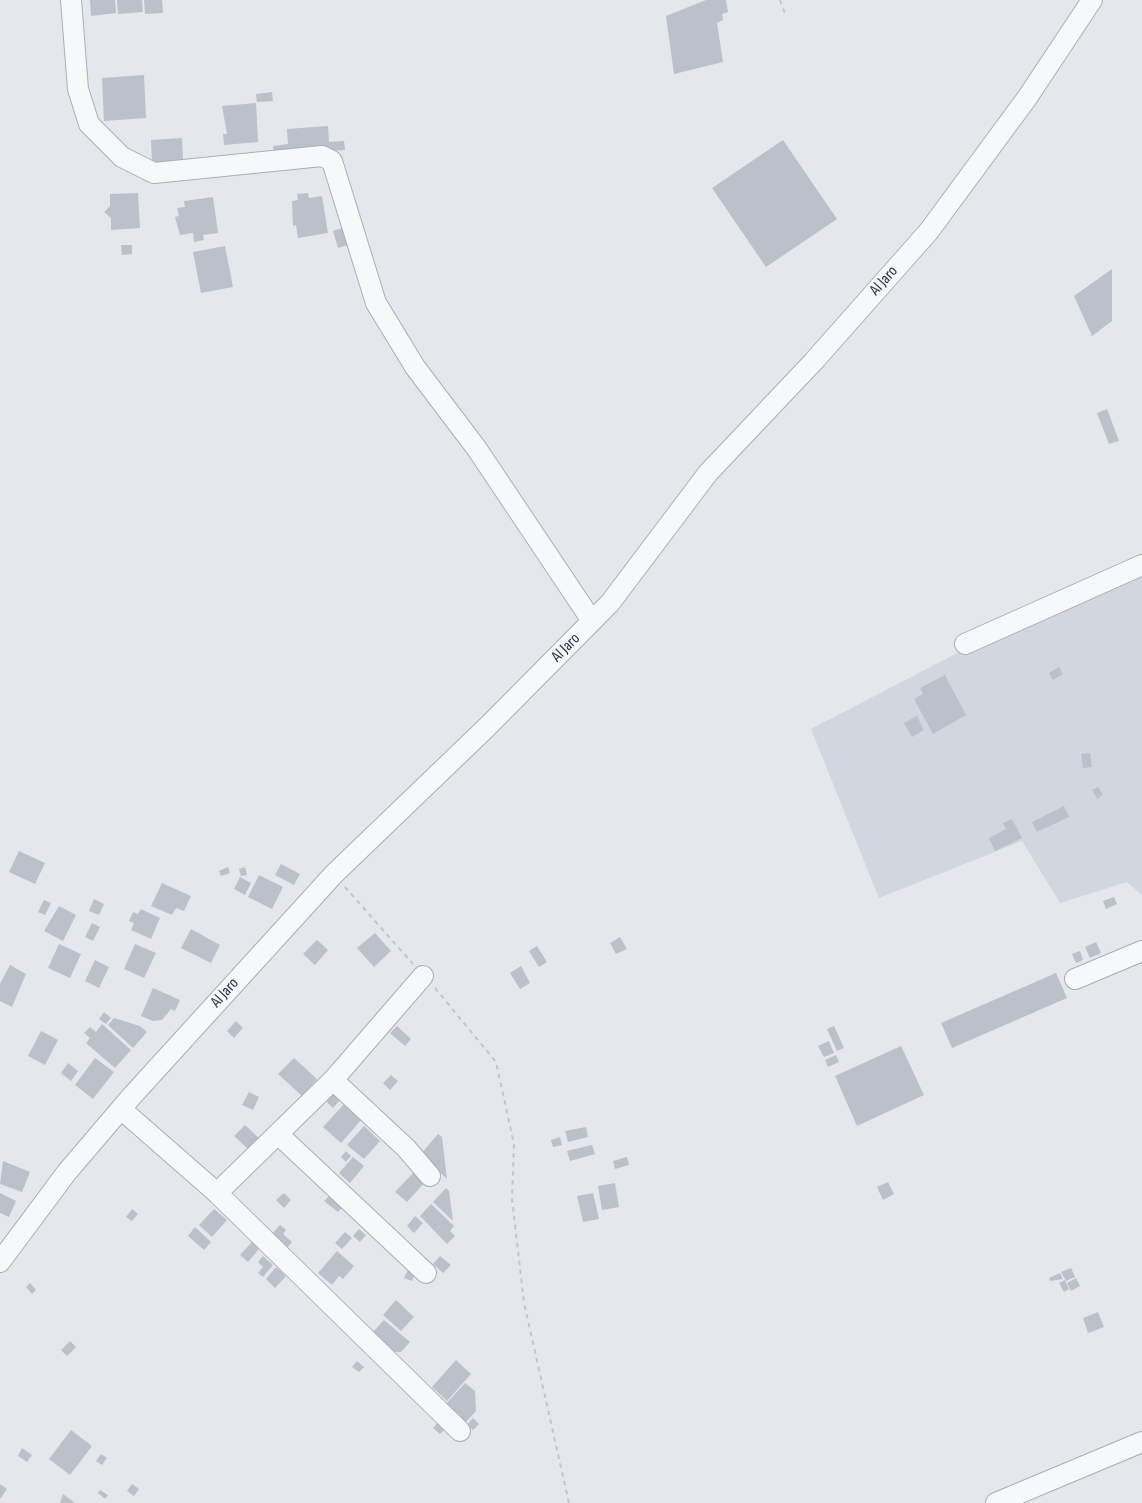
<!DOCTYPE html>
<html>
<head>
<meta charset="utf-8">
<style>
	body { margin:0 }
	canvas { display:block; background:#e4e7ec }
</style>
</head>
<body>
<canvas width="1142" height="1503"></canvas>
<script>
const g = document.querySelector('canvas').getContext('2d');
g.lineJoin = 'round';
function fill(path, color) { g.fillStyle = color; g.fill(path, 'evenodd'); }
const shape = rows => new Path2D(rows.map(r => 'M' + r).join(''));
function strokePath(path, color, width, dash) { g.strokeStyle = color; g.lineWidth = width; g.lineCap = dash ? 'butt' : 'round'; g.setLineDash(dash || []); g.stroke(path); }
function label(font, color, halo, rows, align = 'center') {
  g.font = font + ' "Sofia Sans Condensed",sans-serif'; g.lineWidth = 5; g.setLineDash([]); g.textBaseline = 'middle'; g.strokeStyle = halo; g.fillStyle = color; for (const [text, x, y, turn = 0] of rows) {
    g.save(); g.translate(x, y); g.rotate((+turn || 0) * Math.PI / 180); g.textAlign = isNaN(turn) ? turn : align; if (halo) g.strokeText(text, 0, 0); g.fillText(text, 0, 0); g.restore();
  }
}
fill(shape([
	[1142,557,1142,895,1127,882,1060,903,1022,841,879,898,811,729]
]), '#d2d6de');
fill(shape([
	[90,0,115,0,116,13,91,16],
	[117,0,142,0,143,12,118,14],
	[144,0,162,0,163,13,145,14],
	[706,0,726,0,728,12,722,14,723,20,717,23,723,62,674,74,666,16],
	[144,75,146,118,104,121,102,78],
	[272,92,273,101,257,102,256,94],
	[256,103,258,142,224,145,223,134,227,134,222,106],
	[328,126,329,142,344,141,345,150,274,155,273,146,288,144,287,129],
	[182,138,183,161,152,163,151,140],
	[783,140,837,219,766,267,712,188],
	[138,193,140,228,111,230,111,218,104,212,110,206,110,194],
	[308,193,309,198,322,196,328,233,298,238,296,225,293,226,292,201,298,200,297,194],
	[213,197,218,233,203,235,204,240,194,242,193,233,180,235,175,217,179,216,177,208,185,207,184,201],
	[345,227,351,244,338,248,333,231],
	[121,245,132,245,132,254,122,255],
	[225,246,233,287,201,293,193,252],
	[1112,269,1112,321,1092,336,1074,296],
	[1107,409,1119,441,1109,444,1097,413],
	[1059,667,1063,674,1053,680,1049,673],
	[945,675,966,715,933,734,914,699,923,694,920,688],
	[917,716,924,730,912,737,904,723],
	[1090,753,1092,767,1083,768,1081,754],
	[1098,787,1103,795,1097,799,1092,790],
	[1064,806,1069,817,1037,832,1032,822],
	[1012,819,1022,838,995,851,989,838,1006,829,1003,823],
	[19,851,45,863,35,884,9,872],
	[281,864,300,874,294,885,275,875],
	[228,867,230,873,221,876,219,871],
	[245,867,247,875,241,876,239,869],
	[259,875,283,887,272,909,248,897],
	[240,877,251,883,245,895,234,889],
	[162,883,191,896,184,911,176,908,172,915,151,906],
	[1114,897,1117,904,1106,909,1103,901],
	[94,899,104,904,99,915,89,911],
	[44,900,51,903,45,915,38,912],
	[59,906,76,915,63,941,44,931],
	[141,909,160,918,151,939,131,930,134,923,129,921,133,912,138,914],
	[92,923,100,927,93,941,85,937],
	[191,929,220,945,211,963,181,948],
	[375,933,391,951,374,967,357,948],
	[620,937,627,949,616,954,610,943],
	[317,940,328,950,315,965,303,954],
	[1096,942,1101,953,1090,958,1085,947],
	[59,944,81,954,70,978,48,968],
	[135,944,156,953,144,978,124,969],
	[537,946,547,962,539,967,529,951],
	[1080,951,1083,960,1076,963,1072,954],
	[95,960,109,967,99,988,85,981],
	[10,965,26,974,12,1007,0,1001,0,984],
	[521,966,530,983,520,989,510,973],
	[1056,973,1067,998,952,1048,941,1023],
	[153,988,180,1000,175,1011,171,1009,162,1020,153,1021,141,1016],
	[104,1012,111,1018,106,1024,99,1019],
	[114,1018,140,1026,147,1032,133,1048,108,1025],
	[236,1021,243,1028,234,1038,227,1031],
	[102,1024,131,1050,115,1068,86,1043,90,1038,84,1033,90,1027,96,1032],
	[397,1026,411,1039,405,1046,390,1033],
	[834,1026,844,1048,837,1051,827,1029],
	[41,1031,58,1040,45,1065,28,1056],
	[829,1041,834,1053,824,1057,818,1046],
	[901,1046,924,1095,857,1126,835,1076],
	[836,1055,839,1062,828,1067,825,1060],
	[95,1058,114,1072,93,1099,75,1085],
	[294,1058,317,1079,302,1096,278,1074],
	[68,1063,78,1071,71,1081,61,1073],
	[391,1075,398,1081,390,1090,383,1083],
	[332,1091,341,1099,333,1108,324,1099],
	[249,1092,259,1097,253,1110,242,1105],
	[345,1103,362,1119,341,1143,323,1127],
	[245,1125,259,1138,248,1149,234,1136],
	[364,1126,380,1141,364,1159,347,1145],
	[586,1127,588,1137,568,1142,565,1131],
	[438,1134,442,1137,447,1179,420,1155],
	[560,1137,562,1145,553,1147,551,1140],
	[592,1145,595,1154,570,1161,567,1151],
	[346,1151,351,1156,346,1162,341,1157],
	[353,1157,364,1166,350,1183,339,1173],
	[627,1157,629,1165,615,1169,613,1161],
	[3,1161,30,1172,22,1192,0,1184],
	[415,1171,426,1181,407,1202,395,1192],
	[888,1182,894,1194,883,1200,877,1187],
	[615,1183,619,1207,602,1210,598,1186],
	[446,1188,449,1191,453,1221,433,1202],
	[0,1193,16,1201,9,1217,0,1213],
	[284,1193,291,1200,284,1208,276,1200],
	[593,1193,599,1219,583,1222,577,1196],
	[330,1195,343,1207,338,1212,324,1201],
	[431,1204,454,1226,450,1231,455,1236,447,1244,420,1216],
	[132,1209,138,1214,132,1221,126,1217],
	[214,1209,227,1220,212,1237,199,1225],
	[415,1216,423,1223,414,1233,407,1226],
	[280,1225,286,1230,283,1234,292,1242,286,1249,271,1235],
	[195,1227,211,1242,204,1250,188,1236],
	[359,1229,366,1235,360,1242,353,1236],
	[345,1232,352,1238,342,1249,335,1243],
	[252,1242,259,1249,248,1262,240,1255],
	[337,1251,354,1266,343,1279,339,1276,332,1285,318,1273],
	[263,1256,273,1265,263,1277,258,1273,263,1267,258,1262],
	[440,1256,451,1265,443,1273,433,1264],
	[276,1267,286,1276,275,1288,266,1279],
	[1071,1268,1075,1277,1066,1281,1061,1272],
	[408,1270,415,1274,412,1281,404,1278],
	[1060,1273,1063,1279,1050,1281,1049,1278],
	[1076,1278,1080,1286,1071,1291,1067,1283],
	[1065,1280,1069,1289,1064,1292,1059,1283],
	[30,1283,36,1290,32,1294,26,1287],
	[396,1300,414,1317,401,1331,383,1315],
	[1098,1312,1104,1327,1088,1333,1083,1318],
	[384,1320,410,1342,401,1352,391,1352,371,1334],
	[70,1341,76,1347,67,1356,61,1350],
	[456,1360,471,1374,447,1401,432,1387],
	[357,1361,364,1367,359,1372,352,1367],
	[465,1383,475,1391,476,1411,465,1423,445,1405],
	[473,1418,479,1424,473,1430,467,1425],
	[439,1421,446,1428,440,1434,433,1428],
	[71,1430,92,1446,70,1475,49,1459],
	[22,1448,32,1455,27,1462,18,1456],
	[101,1454,107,1458,102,1465,96,1461],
	[0,1484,7,1489,0,1499],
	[132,1484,139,1489,134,1496,127,1491],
	[100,1490,108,1495,105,1499,98,1493],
	[63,1494,75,1503,60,1503]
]), '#bbc0ca');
const minor = shape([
	[71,0,78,89,89,124,122,157,154,173,322,156,332,161,376,303,415,367,477,449,592,621],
	[965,644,1142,565],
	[1075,979,1142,951],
	[333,1080,406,1148,430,1176],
	[121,1109,217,1193,460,1431],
	[279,1135,426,1273],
	[217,1193,333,1080,423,976],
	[0,1262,67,1172,131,1097,334,874,487,727,610,603,708,473,814,361,929,231,1027,98,1092,0],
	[996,1503,1142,1442]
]);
strokePath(minor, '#a9aeb7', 22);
strokePath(shape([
	[780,0,785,14],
	[345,887,413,964],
	[435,988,496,1062,514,1144,512,1199,524,1303,569,1503]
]), '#c2c5cb', 2, [4.5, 4.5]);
strokePath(minor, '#f7f8fa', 20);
label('16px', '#2b3445', '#f4f6f9', [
	["Al Jaro",884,281,-48],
	["Al Jaro",566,648,-45],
	["Al Jaro",225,993,-48]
]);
</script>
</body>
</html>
